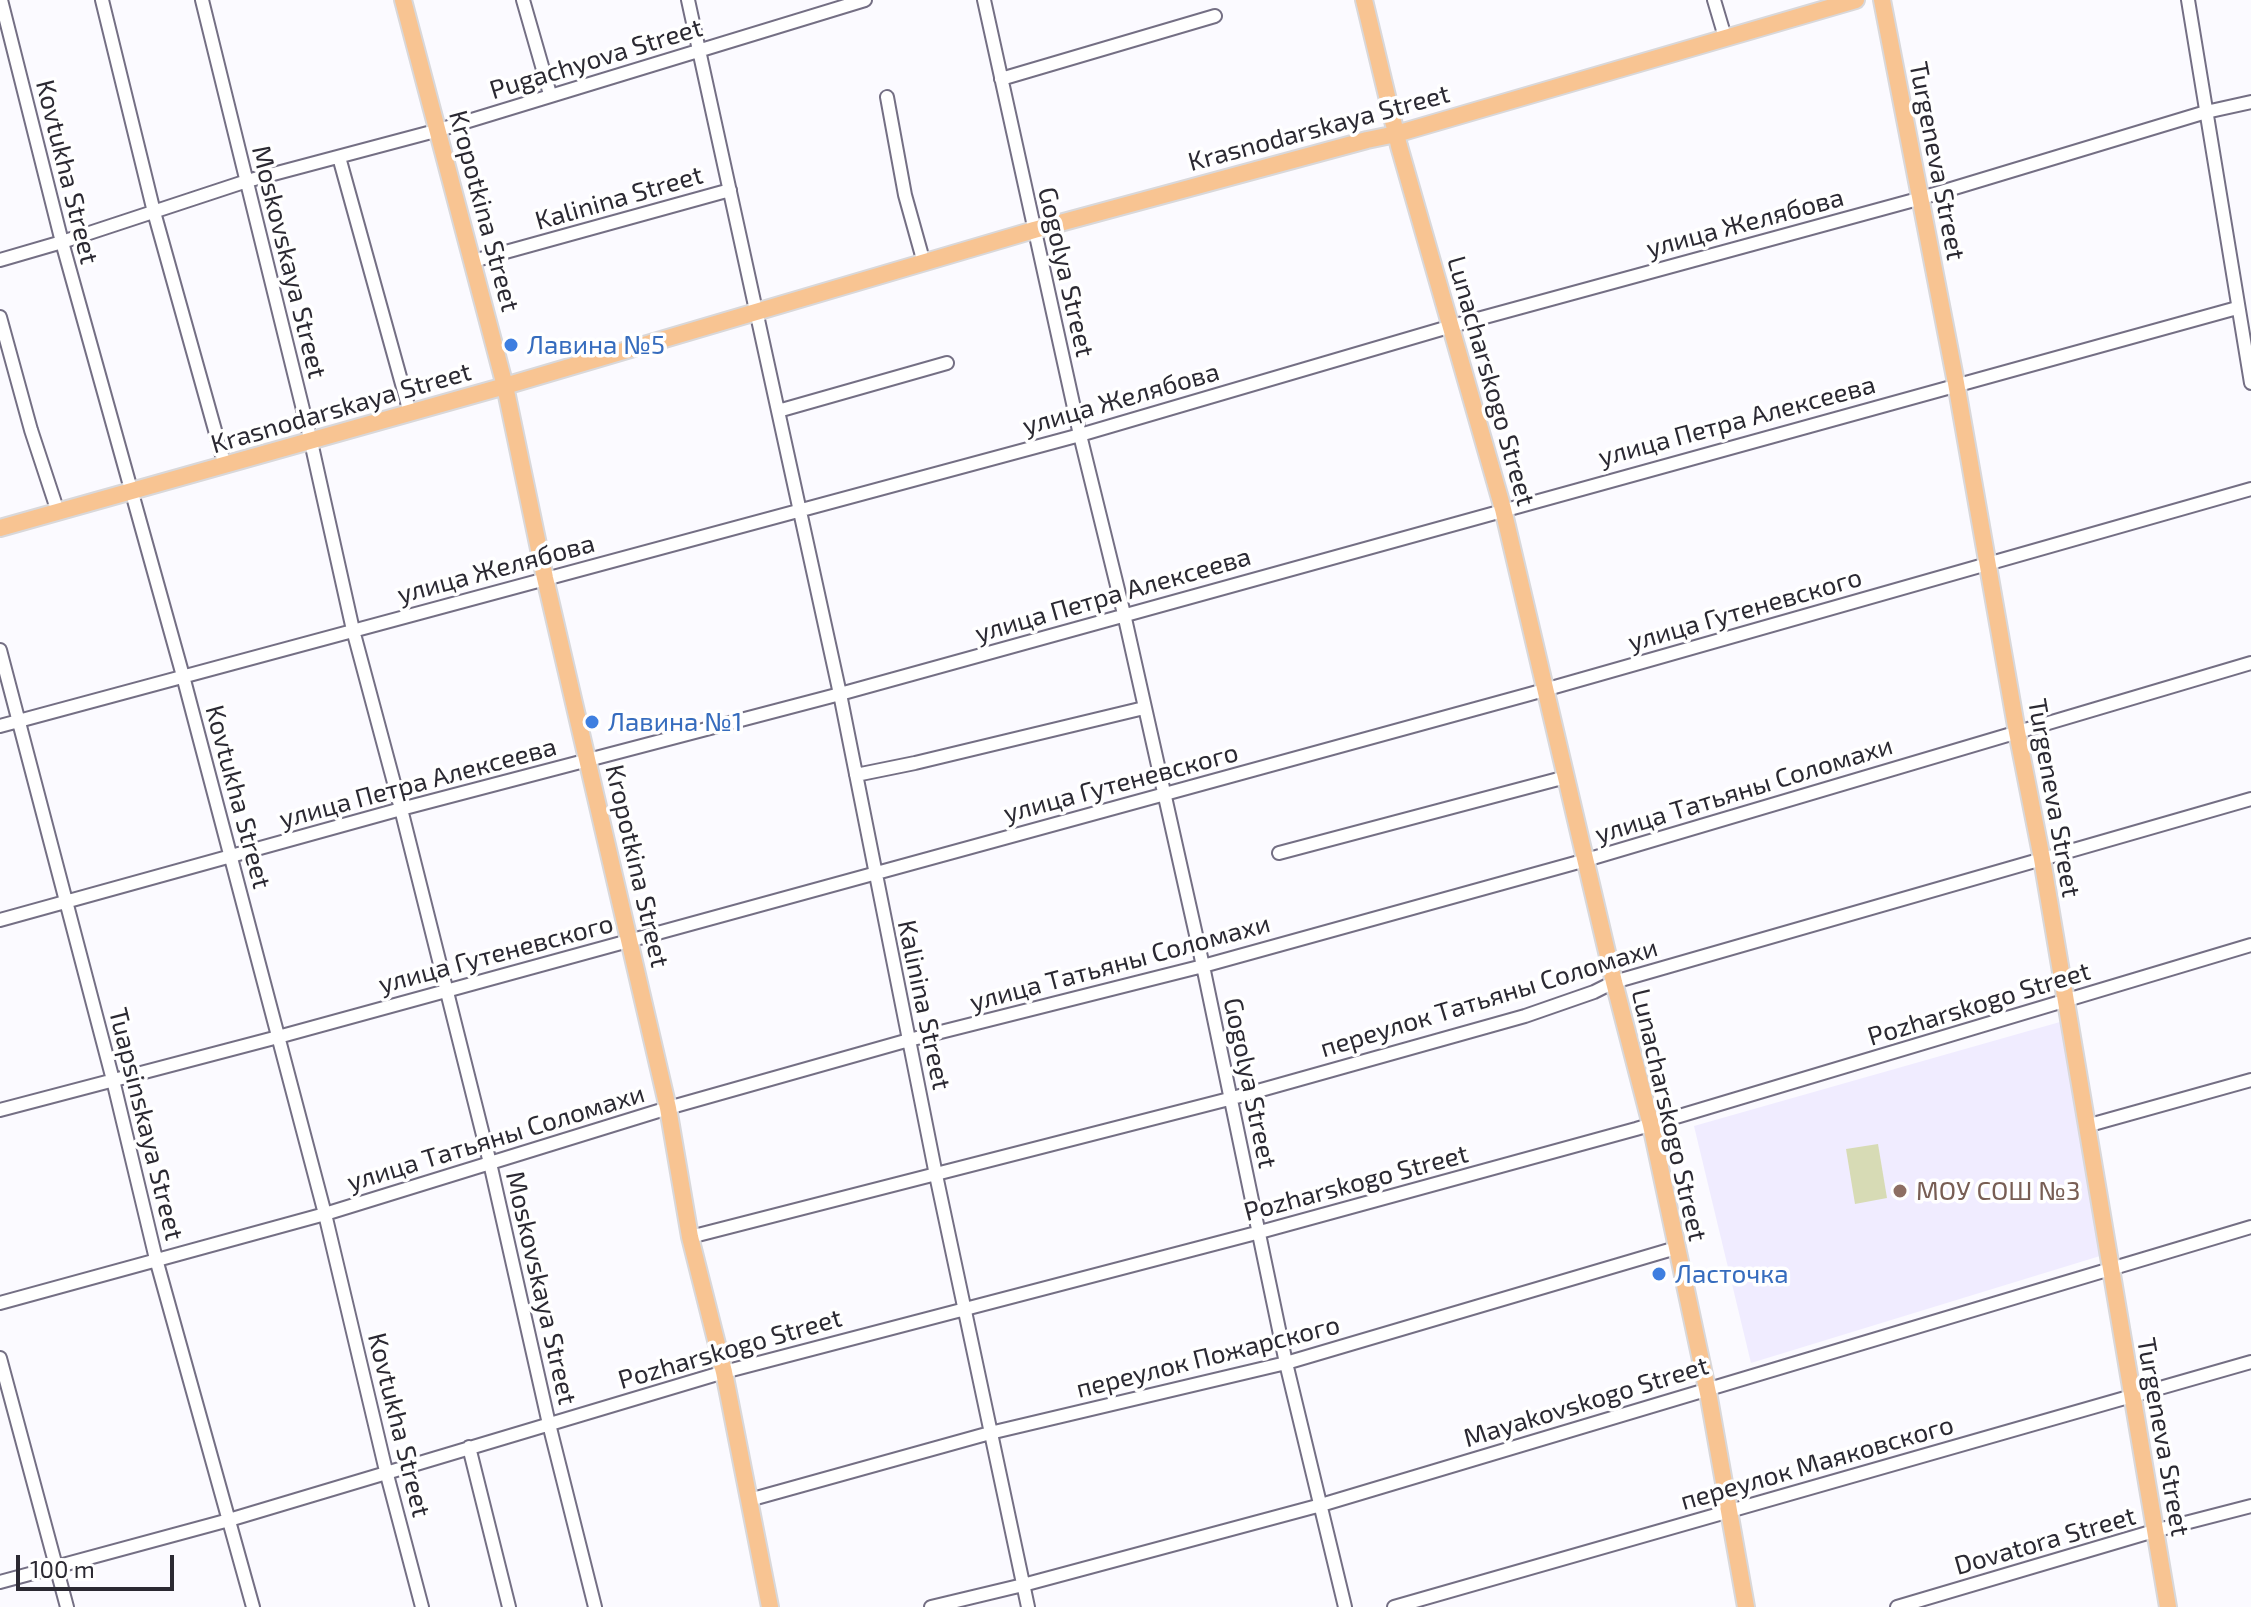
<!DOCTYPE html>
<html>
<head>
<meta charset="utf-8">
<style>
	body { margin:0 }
	#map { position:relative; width:2251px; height:1607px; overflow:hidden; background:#fbfaff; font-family:"Exo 2",sans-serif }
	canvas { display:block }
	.scale { position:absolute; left:16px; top:1555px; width:158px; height:36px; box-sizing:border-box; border:4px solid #2b2932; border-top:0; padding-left:10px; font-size:24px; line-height:28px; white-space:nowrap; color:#2b2932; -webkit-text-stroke:6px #fff; paint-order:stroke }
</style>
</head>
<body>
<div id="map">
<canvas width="2251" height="1607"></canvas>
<div class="scale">100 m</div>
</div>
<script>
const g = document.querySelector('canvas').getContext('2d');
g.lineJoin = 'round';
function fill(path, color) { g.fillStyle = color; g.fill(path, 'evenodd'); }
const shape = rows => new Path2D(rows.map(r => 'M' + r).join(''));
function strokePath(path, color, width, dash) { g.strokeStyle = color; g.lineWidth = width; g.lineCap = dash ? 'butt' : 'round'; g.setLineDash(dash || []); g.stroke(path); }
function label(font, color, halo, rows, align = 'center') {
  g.font = font + ' "Exo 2",sans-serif'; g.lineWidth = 7; g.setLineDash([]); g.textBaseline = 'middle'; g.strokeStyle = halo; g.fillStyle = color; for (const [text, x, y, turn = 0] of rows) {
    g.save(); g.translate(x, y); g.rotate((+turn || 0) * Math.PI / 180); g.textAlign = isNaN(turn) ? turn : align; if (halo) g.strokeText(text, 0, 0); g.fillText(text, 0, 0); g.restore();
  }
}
fill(shape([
	[2060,1022,2100,1256,1751,1363,1694,1126]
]), '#f0ecff');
fill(shape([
	[1878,1144,1887,1198,1855,1204,1846,1149]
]), '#d7dbb5');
const minor = shape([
	[1,0,62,242,183,676,325,1214,386,1471,422,1607],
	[102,0,154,212,225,466],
	[202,0,311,442,353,630,401,809,490,1163,549,1424,595,1607],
	[523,0,550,94],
	[688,0,840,694,936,1175,1028,1607],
	[984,0,1080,435,1124,614,1203,966,1286,1363,1345,1607],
	[1714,0,1725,37],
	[2188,0,2251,383],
	[1001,79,1215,16],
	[887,97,905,195,924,263],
	[339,157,410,413],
	[0,260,62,242,247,181,439,130,865,0],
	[473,261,730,190],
	[0,317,31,430,58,512],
	[778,411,947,363],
	[0,650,113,1080,156,1259,253,1607],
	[0,726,1080,435,1452,326,1918,199,2206,112,2251,102],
	[856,775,915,763,1144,708],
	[1279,853,1566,777],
	[0,920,401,809,840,694,2237,308],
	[0,1110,278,1037,1530,694,2251,489],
	[2086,1126,2251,1080],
	[690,1237,1229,1099,1525,1016,1594,992,1614,982,2251,799],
	[0,1303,325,1214,668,1108,909,1040,1203,966,1586,860,2251,663],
	[0,1358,67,1607],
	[469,1447,509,1607],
	[749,1500,990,1433,1286,1363,1676,1248],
	[0,1582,229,1520,724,1372,1260,1232,1636,1129,2251,945],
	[931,1607,1023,1585,1321,1505,2251,1227],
	[1394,1607,2251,1362],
	[1897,1607,2154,1531,2251,1506]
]);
const major = shape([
	[403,0,505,386,545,578,668,1108,690,1237,724,1372,770,1607],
	[1364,0,1399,146,1503,509,1614,982,1651,1125,1709,1398,1746,1607],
	[1882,0,1956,383,2017,732,2042,859,2168,1607],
	[0,528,505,386,1034,230,1367,140,1396,134,1856,0]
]);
strokePath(minor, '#746f84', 16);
strokePath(major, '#d9d8da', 20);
strokePath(minor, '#fff', 12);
strokePath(major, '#f8c492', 16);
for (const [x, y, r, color] of [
	[511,345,8,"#3f7fe0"],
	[592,722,8,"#3f7fe0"],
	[1900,1191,8,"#8d6e63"],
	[1659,1274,8,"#3f7fe0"]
]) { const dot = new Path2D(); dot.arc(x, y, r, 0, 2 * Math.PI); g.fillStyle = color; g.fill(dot); strokePath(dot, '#fff', 3); }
label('26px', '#2b2932', '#fff', [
	["Pugachyova Street",596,59,-17],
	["Krasnodarskaya Street",1319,128,-15],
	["Turgeneva Street",1937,161,79],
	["Kovtukha Street",67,172,76],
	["Kalinina Street",619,198,-16],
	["Kropotkina Street",484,211,75],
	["улица Желябова",1745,223,-15],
	["Moskovskaya Street",289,262,76],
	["Gogolya Street",1066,272,77],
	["Lunacharskogo Street",1491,381,74],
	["улица Желябова",1121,399,-16],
	["Krasnodarskaya Street",341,408,-16],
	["улица Петра Алексеева",1737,421,-15],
	["улица Желябова",496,569,-15],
	["улица Петра Алексеева",1113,595,-16],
	["улица Гутеневского",1745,610,-16],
	["улица Петра Алексеева",418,783,-15],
	["улица Гутеневского",1121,783,-15],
	["улица Татьяны Соломахи",1744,790,-17],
	["Kovtukha Street",238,797,75],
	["Turgeneva Street",2054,798,80],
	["Kropotkina Street",637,866,77],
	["улица Гутеневского",496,954,-15],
	["улица Татьяны Соломахи",1120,963,-15],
	["переулок Татьяны Соломахи",1489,998,-17],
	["Pozharskogo Street",1979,1004,-17],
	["Kalinina Street",924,1005,78],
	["Gogolya Street",1250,1083,78],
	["Lunacharskogo Street",1669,1115,77],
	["Tuapsinskaya Street",146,1124,76],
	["улица Татьяны Соломахи",496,1138,-17],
	["Pozharskogo Street",1356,1183,-15],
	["Moskovskaya Street",541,1288,77],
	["Pozharskogo Street",730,1349,-16],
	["переулок Пожарского",1208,1357,-14],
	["Mayakovskogo Street",1586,1402,-17],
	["Kovtukha Street",399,1425,76],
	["Turgeneva Street",2163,1437,80],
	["переулок Маяковского",1817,1463,-16],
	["Dovatora Street",2045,1541,-16]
]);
label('26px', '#366cbe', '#fff', [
	["Лавина №5",527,345],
	["Лавина №1",608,722],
	["Ласточка",1675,1274]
], 'left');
label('26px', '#785e54', '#fff', [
	["МОУ СОШ №3",1916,1191]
], 'left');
</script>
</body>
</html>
